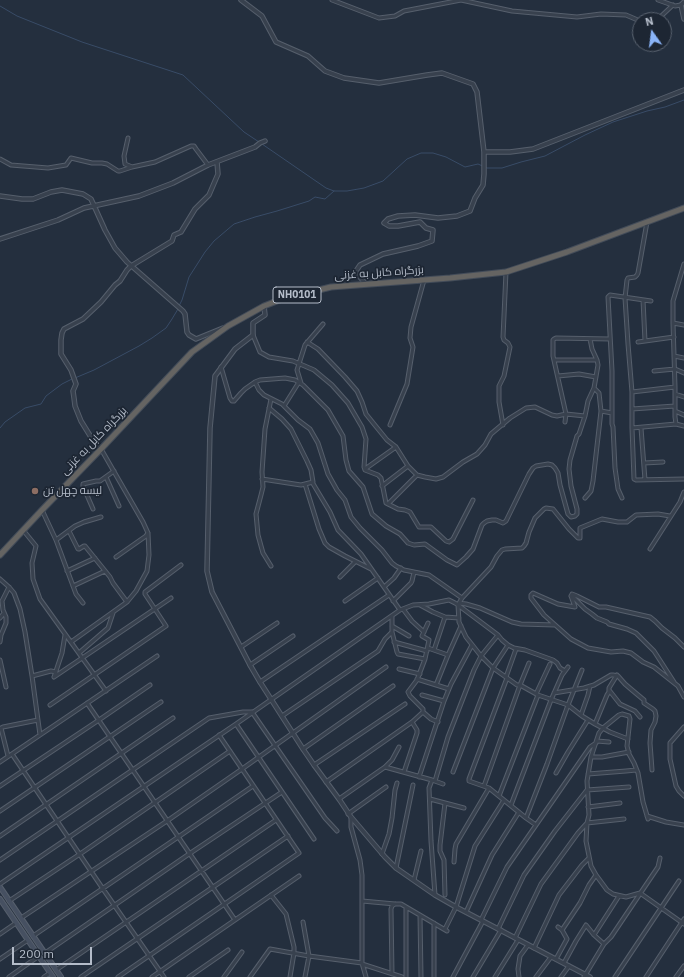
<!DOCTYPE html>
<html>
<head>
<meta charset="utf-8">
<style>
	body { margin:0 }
	#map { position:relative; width:684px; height:977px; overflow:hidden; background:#242f3e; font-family:"IBM Plex Sans",sans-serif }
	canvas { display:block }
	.north { position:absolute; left:632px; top:12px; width:40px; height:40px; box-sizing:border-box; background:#1d2633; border:1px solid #59626f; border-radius:50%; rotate:346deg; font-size:11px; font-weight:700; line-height:16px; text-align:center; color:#b4bcc9 }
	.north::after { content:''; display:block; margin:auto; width:14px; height:18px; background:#8ab4f8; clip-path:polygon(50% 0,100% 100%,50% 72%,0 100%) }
	.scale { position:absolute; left:12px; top:947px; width:80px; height:18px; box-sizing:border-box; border:2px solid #b4bcc9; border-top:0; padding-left:5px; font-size:12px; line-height:14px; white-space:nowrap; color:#b4bcc9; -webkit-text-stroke:3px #1d2633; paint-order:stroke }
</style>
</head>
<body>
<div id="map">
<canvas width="684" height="977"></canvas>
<div class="north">N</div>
<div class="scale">200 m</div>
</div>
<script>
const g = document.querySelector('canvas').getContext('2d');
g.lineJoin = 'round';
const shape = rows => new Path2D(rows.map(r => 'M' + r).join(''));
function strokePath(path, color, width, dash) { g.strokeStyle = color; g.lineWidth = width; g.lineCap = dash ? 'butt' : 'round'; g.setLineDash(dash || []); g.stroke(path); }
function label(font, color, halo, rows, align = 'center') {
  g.font = font + ' "IBM Plex Sans",Cairo,sans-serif'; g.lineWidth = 3.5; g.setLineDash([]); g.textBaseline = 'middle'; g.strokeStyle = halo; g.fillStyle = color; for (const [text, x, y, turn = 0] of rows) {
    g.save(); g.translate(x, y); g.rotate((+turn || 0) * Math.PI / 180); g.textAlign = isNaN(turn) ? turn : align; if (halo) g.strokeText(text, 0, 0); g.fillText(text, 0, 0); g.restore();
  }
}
strokePath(shape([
	[0,6,17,16,82,42,183,75,244,132,259,142],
	[262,144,326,188,334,191,347,191,364,188,383,181,407,159,421,153,433,153,446,157,465,167,478,164,487,168,502,168,521,162,545,156,585,135,613,122,647,111,665,107,684,100],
	[179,306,182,300,189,277,205,252,214,241,234,224,255,217,277,211,309,201,315,197,325,199,334,191],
	[75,378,94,370,139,346,152,338,166,328,172,319,178,309],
	[0,428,5,422,25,408,41,404,46,396,62,384,72,379]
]), '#394c67', 1);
const minor = shape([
	[332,0,379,18,395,16,404,11,461,0,512,11,577,17,601,14,626,15,640,21],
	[658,0,675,6,681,5],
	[657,20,673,5],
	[128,138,124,156,125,164,132,167],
	[0,159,11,165,48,168,66,165,71,158,92,163,102,163,107,164,118,171,120,171,132,167,155,162,191,146,194,146,196,149,208,165],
	[647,222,638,273,637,275,635,277,628,278,627,280,625,298,628,344,632,392,632,428,634,479,636,480,684,479],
	[684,264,673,301,673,323,675,387,675,417,676,424,684,426],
	[643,300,645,341],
	[673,323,684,325],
	[253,335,260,352,269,357,293,361,314,370,332,385,348,403,362,427,366,439,364,467,365,470,378,475,381,478,386,503,398,509,405,510,410,512,419,527,431,527,446,541,449,542,453,539,473,500],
	[307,342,318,349,345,377,357,391,362,402,366,414,374,424,387,440,396,447,408,466,417,475,425,477,436,479,443,477,463,462,477,454,485,445,491,434,510,418,526,408,535,407,552,415,557,416,566,414,585,416],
	[638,342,674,337],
	[674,356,684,358],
	[554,360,597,360],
	[221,367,230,398,232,401,234,401,241,393,245,389,255,382,260,380,285,378,295,380,303,385,328,410,343,436,346,460,349,471,363,487,372,514,386,526,400,534,408,543,414,545,425,544,447,560,457,565,466,557,473,549,482,525,484,523,487,521,492,520,496,520,503,523,506,521,529,474,533,468,536,466,548,464,552,465,555,468,558,473,560,485,568,514,571,517,575,516,577,514,577,509,571,486,569,469,570,460,577,436,579,434,585,416,588,401,594,388,598,365,597,360,592,349,590,339],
	[654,371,675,369,684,373],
	[558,376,579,374,596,377],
	[255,382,259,390,264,395,282,404,298,420,310,429,318,443,328,474,337,490,345,500,351,517,360,528,382,550,392,563,396,566,404,570,429,575,462,598],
	[301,383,297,370,305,345,323,324],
	[632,392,675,387],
	[675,394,684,397],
	[271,399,265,429,262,472,263,487,261,495,256,514,258,535,261,546,263,553,271,566],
	[284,406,299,382],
	[632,409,675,406],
	[601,411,612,413],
	[675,411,684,415],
	[565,422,566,414,553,356,553,340,554,339,556,338,610,339],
	[390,425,407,384,413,347,410,338,411,327,424,280],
	[503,425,499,402,499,386,504,376,510,347,508,343,504,340,503,337,506,272],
	[632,428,676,424],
	[641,428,645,480],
	[644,463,663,462],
	[365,469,396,447],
	[106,477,119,506],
	[262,479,301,485,313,482,311,470,307,461,291,429,282,419,269,408],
	[312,482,330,512,338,530,361,554,400,610],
	[305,484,319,529,325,543,329,547,345,556,371,569],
	[382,486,408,466],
	[585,498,591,491,593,481,601,411,599,393,594,388],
	[622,498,618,489,615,468,613,427,612,424,612,371,608,297,610,295,651,301],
	[388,504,417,475],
	[93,509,83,486,83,484,96,481,100,481,114,471],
	[42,510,56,540,76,594,83,603],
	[23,530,36,546,32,563,33,579,40,599,106,691],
	[69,531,78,549,79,549,84,546,85,546,110,577,113,583,127,602],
	[56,540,75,526,84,522,101,517],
	[650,549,680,502,684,492],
	[116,557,146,536,148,533],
	[67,571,95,558],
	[340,577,355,562],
	[0,579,9,587,14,593,20,609,25,632,32,676,40,735],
	[73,586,105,571],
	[384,587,394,578,401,568],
	[571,596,575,607,558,604,533,593,531,595,531,598,544,615,571,639,588,648,611,652,623,651,631,653,643,662,654,667,678,686,684,697],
	[571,596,572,594,577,596,599,607,606,607,650,617,655,621,662,628,675,638,684,647],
	[572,596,585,609,592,614,597,618,607,622,609,624,627,629,636,633,654,651,674,682],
	[345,601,378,578],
	[393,601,411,583,412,581,414,572],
	[459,603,466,604,480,608,512,622,521,624,555,625],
	[420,605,433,612,445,617,459,618],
	[403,609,412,621,424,632],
	[0,618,4,613],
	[392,626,409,636],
	[392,632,397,652,398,654,425,659],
	[0,642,1,635,6,623,6,617,3,610,2,601,9,587],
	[71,642,127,602,136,591,147,571,149,555,148,533,143,522,101,449],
	[394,642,427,651],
	[241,647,277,623],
	[428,648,448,655],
	[434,650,445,617],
	[79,653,108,628,113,613],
	[0,660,6,687],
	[250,665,293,636],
	[399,669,420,674],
	[565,671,560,668,557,663,553,660,525,650,514,648,508,645,502,640,498,635,458,605,462,598,491,567,497,556,502,550,505,549,522,548,524,546,526,543,529,532,535,518,544,509,546,508,553,509,569,529,578,538,580,538,580,528,602,519,618,522,627,522,636,515,658,514,670,516],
	[32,676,51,671,56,672],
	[54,677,171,598],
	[54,677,62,653,65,635],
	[506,677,516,649],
	[507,678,469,779,469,781,489,788,526,818,536,825],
	[417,679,449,689],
	[260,682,389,595],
	[436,685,448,655,461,626],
	[609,690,620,704,635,711,640,717],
	[554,693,584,688,594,685,611,675,613,675,618,676,625,684,632,690,644,700,644,703,653,709,655,711,656,716,655,722,651,730,650,743,652,770],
	[536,694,550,664],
	[422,695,444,701],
	[87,703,235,920],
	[50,705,166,626,145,594,145,592,181,565],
	[252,712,325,818,337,831],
	[423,712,431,719,438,722],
	[581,715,588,695,590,686],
	[282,716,378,651,385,639,392,632,392,616],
	[236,724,314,839],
	[595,724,607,695,609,692,609,688,617,675],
	[684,727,670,743,670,759,676,786,679,791,684,796],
	[597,741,609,742],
	[303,749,393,686],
	[12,754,103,889,164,977],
	[8,756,1,728,3,727,38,720],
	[591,757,602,757,629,752],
	[0,762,40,735,157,656],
	[314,765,405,704],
	[385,767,432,780,443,784],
	[404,772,417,733,417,730,412,722],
	[453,772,493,668,508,645],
	[556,773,568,752,588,720],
	[588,774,626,771,636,770],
	[419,777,444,701,451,684,472,645],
	[432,780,429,788,431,841,435,895],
	[435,781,448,737,474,670,481,656,498,635],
	[326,782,412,722,423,712,423,709,410,696,408,692,417,680,425,659,429,640,422,636,428,623],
	[0,786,99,720,150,685],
	[484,786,520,685,529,663],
	[499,796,538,695],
	[339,799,385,767,392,760,399,747],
	[430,799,464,808],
	[511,805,551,700,562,675,568,667],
	[588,807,620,803],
	[0,811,161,702],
	[348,814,386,787],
	[647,816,666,822,684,825],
	[351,817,351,827,360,860,362,875,362,963,366,977],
	[526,818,547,764,568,705,582,670],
	[648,819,643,802,638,773,634,763,629,754,627,746,630,719,629,716,622,714,619,715,603,728,599,733,591,757,587,781,589,815,587,823,586,841,591,866,596,875,607,890,613,894,626,897,640,893,684,924],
	[0,836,173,718],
	[382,854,389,834,392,818,395,790,397,783],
	[0,860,209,718,243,712,252,712],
	[454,862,455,849,456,844,489,788],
	[396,868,413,785],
	[414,880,421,851],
	[0,884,236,724,400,610,413,605,429,604,449,600,455,603,458,605,459,622,466,637,481,656,493,668,517,685,520,685,538,695,568,705,582,716,595,724,610,732,628,739],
	[271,895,286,914,294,947,294,953,290,977],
	[445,895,444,860,440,851,440,845,445,803],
	[9,901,80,854,230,751],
	[362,901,395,904,401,904,447,931],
	[466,912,492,855,519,812],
	[420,915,421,977],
	[21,918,167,821,242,769,386,667],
	[481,920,507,867,590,747,596,743],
	[303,922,309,956,305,977],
	[445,929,456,907,475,846,504,800],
	[498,929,524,875,555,831,587,790,629,787],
	[562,930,580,903,589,885,596,875],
	[0,934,16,923],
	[594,935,619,896],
	[33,936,253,786],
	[515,938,541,884,578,833,587,823,624,819],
	[534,948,559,895,582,865,589,858],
	[45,953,189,854,282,792],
	[0,959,28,940],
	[556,959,567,939,562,930,558,927],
	[564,963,576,941,586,925,594,935,604,944],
	[362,964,402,977],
	[56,970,276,820],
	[392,974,391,909,392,906,395,904],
	[9,977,39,956],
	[44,977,50,973],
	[81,977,288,836],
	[118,977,299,853,219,735],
	[152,977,299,876],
	[189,977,228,950],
	[224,977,242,952],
	[250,977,270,949,309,956,362,963],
	[406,977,406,908],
	[434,977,434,923],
	[453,977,483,921],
	[473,977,501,930],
	[495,977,518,940],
	[519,977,518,969,520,956,528,945],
	[536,977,551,957],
	[561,977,569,966],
	[584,977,604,944,611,937,658,867,660,858],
	[615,977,679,881],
	[646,977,684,919],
	[676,977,684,966]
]);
const tertiary = shape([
	[241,0,262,16,276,42,308,56,325,71,344,78,379,83,427,75,442,73,473,84,477,92,484,152,484,174,483,185,475,198,470,211,457,216,438,218,415,215,398,216,388,219,384,223,389,226,398,226,420,222,426,228,433,230,432,241,418,246,383,254,360,265,356,271,358,275,366,284],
	[684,2,681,5,684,19],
	[484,152,510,152,533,149,684,90],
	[0,196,22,199,33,199,51,192,62,190,83,194,91,199,105,230,115,248,127,262,183,311,185,314,187,332,189,335,196,339,223,328],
	[0,239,58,220,84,208,139,196,173,183,208,165,255,147,260,143,265,141],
	[264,306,265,315,253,323,253,335,235,349,215,376,210,428,207,571,212,592,250,665,260,682,303,749,314,765,339,799,351,817,385,857,396,868,435,895,456,907,590,977],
	[101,449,94,442,81,421,75,406,74,398,73,391,76,384,71,370,61,354,61,340,62,333,64,329,83,319,101,302,115,285,120,281,127,270,131,266,172,241,174,235,181,232,195,209,209,195,218,174,217,162]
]);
const secondary = shape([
	[0,887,61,977],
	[0,899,53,977]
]);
const trunk = shape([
	[0,555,42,510,101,449,192,352,228,326,264,306,282,299,331,287,450,278,506,272,567,252,684,208]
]);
strokePath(minor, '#565f6c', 5);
strokePath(tertiary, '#565f6c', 5.5);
strokePath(secondary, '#565f6c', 6);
strokePath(trunk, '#434c59', 7);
strokePath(minor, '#38414e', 3);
strokePath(tertiary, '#38414e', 3.5);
strokePath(secondary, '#465061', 4);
strokePath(trunk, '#656462', 5);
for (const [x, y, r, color] of [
	[35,491,4,"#8d6e63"]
]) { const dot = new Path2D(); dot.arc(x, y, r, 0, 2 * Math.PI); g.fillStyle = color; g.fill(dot); strokePath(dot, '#1d2633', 1.5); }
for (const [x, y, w] of [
	[297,295,48]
]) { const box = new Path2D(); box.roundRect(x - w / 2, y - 8, w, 16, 3); g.fillStyle = '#1d2633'; g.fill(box); strokePath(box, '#b4bcc9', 1); }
label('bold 10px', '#b4bcc9', null, [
	["NH0101",297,295]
]);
label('11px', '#b4bcc9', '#1d2633', [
	["بزرگراه کابل به غزنی",379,273,-4],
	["بزرگراه کابل به غزنی",94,441,-46]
]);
label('11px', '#b4bcc9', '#1d2633', [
	["لیسه چهل تن",43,491]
], 'left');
</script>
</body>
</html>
